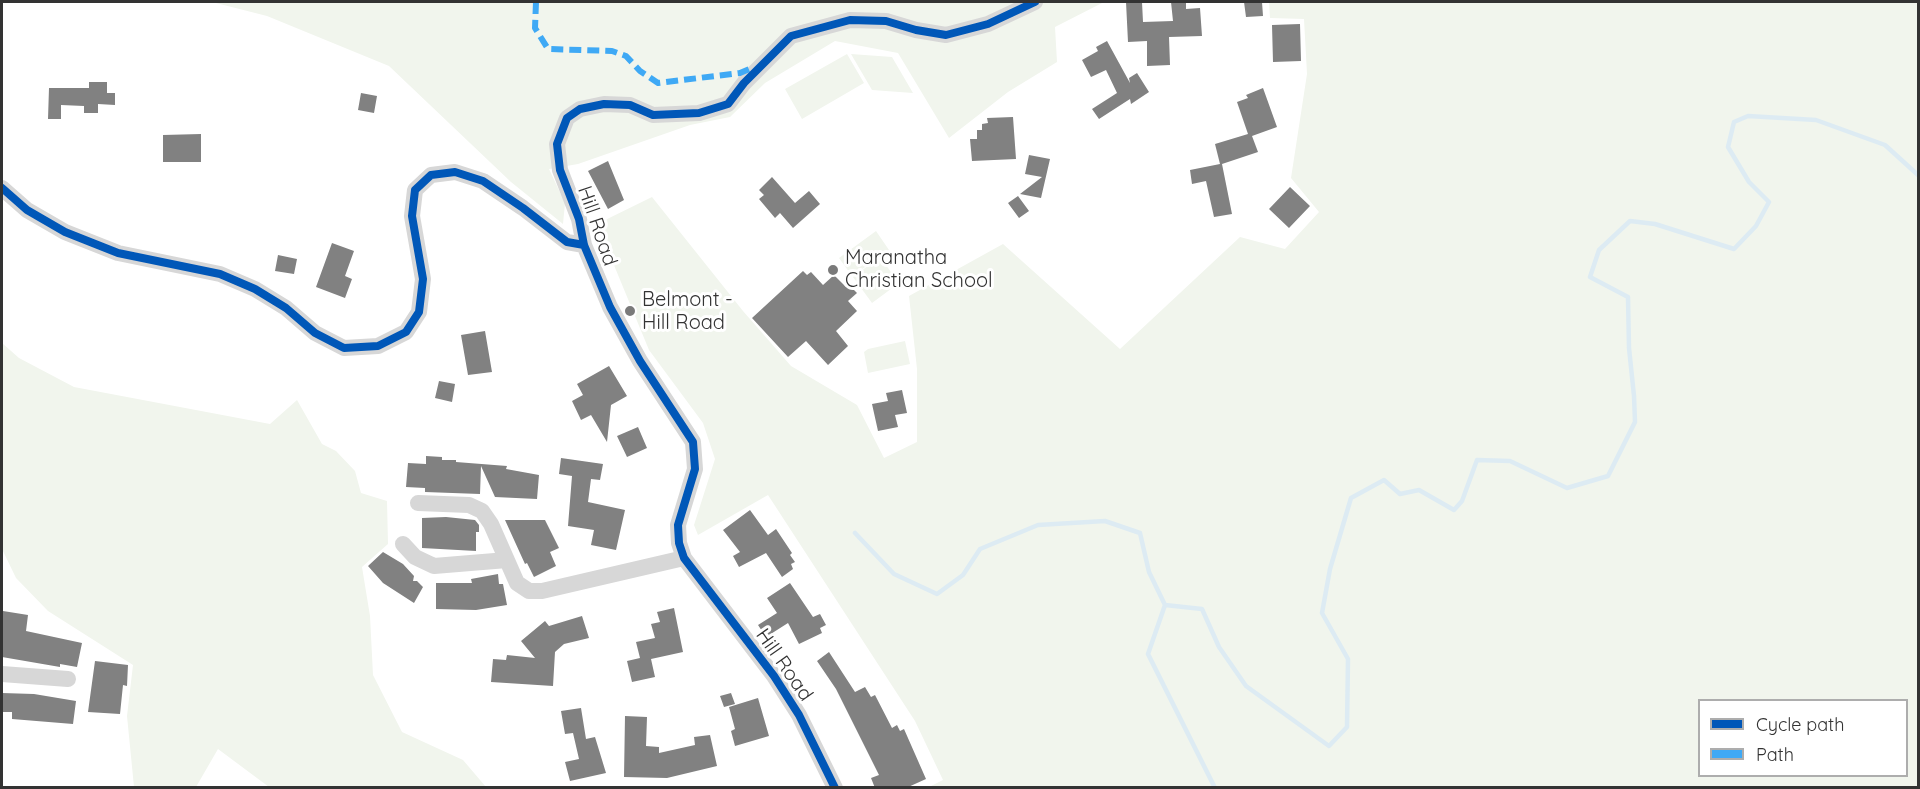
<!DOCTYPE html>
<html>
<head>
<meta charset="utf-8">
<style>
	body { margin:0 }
	#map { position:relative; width:1920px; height:789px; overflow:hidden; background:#fff; font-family:Quicksand,sans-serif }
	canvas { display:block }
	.frame { position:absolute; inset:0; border:3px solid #333; pointer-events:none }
	.legend { position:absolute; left:1698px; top:699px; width:210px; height:78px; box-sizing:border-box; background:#fff; border:2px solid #adadad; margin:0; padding:8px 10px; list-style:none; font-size:18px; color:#333 }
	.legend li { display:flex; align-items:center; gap:12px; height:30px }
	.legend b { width:30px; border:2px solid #adadad }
</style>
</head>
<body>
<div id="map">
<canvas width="1920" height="789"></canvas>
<div class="frame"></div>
<ul class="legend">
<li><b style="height:8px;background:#0057b8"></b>Cycle path</li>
<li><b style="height:8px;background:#3fa9f5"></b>Path</li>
</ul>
</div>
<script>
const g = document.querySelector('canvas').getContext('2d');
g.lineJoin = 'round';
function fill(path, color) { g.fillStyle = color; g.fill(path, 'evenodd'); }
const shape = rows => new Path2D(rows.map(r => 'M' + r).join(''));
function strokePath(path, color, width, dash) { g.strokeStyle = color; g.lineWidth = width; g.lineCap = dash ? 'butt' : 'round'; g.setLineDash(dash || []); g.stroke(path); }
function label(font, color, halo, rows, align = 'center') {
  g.font = font + ' Quicksand,sans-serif'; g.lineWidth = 6; g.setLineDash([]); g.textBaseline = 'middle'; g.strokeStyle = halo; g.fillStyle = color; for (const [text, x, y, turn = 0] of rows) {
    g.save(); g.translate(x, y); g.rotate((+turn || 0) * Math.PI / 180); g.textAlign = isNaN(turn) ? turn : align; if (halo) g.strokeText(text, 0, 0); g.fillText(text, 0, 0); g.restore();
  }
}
fill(shape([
	[212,2,1104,2,1055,27,1057,62,1008,92,949,138,898,53,835,41,765,83,730,117,690,125,578,164,549,169,565,203,563,224,511,182,389,66,267,16],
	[1269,2,1918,2,1918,787,929,787,943,780,915,721,768,495,698,535,694,525,715,459,703,423,649,350,597,224,652,197,743,311,791,366,857,405,884,458,917,442,917,369,909,296,1003,244,1120,349,1240,237,1285,249,1319,212,1291,178,1307,74,1304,19,1270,18],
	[1906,700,1906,776,1700,776,1700,700],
	[847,54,864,83,802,119,785,89],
	[851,54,892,57,913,93,872,90],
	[876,231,889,250,880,257,899,283,872,303,853,277,877,259,852,276,839,258],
	[905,341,910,364,868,373,864,352,868,349],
	[2,343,19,358,74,387,270,424,297,400,322,444,336,451,355,471,361,493,387,501,388,544,362,567,370,616,373,675,402,732,463,760,486,787,269,787,218,749,196,787,134,787,127,716,133,665,48,611,16,578,2,549]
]), '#f1f5ed');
strokePath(shape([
	[855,533,894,574,937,594,963,575,980,549,1038,525,1105,521,1140,533,1149,572,1165,605],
	[1215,788,1148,654,1165,605,1202,609,1219,647,1246,686,1329,746,1347,727,1348,659,1322,613,1330,569,1351,498,1384,480,1400,494,1419,490,1454,510,1462,501,1477,460,1510,461,1567,488,1608,476,1635,422,1634,396,1629,348,1628,297,1590,277,1599,250,1630,221,1655,224,1734,249,1756,226,1769,202,1749,182,1728,147,1734,122,1748,116,1816,120,1885,145,1918,175]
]), '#ddebf3', 4.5);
fill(shape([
	[1126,2,1142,2,1143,22,1173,21,1171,2,1186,2,1186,9,1200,8,1202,36,1169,37,1170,65,1147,66,1147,41,1128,42],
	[1244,2,1262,2,1263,16,1246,17],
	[1300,24,1301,61,1273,62,1272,25],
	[1107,41,1130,83,1129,78,1137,73,1149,92,1131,104,1130,99,1099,119,1092,109,1117,93,1106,70,1091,77,1082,60,1098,51,1096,47],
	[89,82,107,82,107,93,115,93,115,105,98,104,98,113,84,113,84,106,61,105,61,119,48,119,49,88,89,88],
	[1263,88,1277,127,1252,136,1258,152,1222,164,1232,214,1214,217,1206,181,1192,184,1190,170,1220,164,1215,144,1248,134,1237,102,1248,98,1246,95],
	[361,93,377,96,374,113,358,110],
	[1013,117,1016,159,972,161,970,139,977,139,977,130,982,130,982,124,988,123,987,118],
	[201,134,201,162,163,162,163,135],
	[1029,155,1050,159,1041,198,1020,194,1042,177,1025,174],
	[608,161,624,200,608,209,588,171],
	[772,177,795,203,809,191,820,204,793,228,780,213,775,218,759,199,764,195,759,190],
	[1290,187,1310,206,1289,228,1269,209],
	[1018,196,1029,211,1019,218,1008,203],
	[332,243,354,251,345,276,352,279,345,298,316,287],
	[278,255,297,259,294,274,275,271],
	[803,271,807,275,811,272,823,285,834,275,846,287,849,285,857,293,848,301,857,311,836,331,848,346,828,365,806,341,788,357,752,318],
	[485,331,492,372,468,375,461,335],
	[609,366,627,396,611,405,607,442,591,415,581,420,572,401,583,395,577,384],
	[439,381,455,384,452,402,435,398],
	[902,390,907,413,895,415,898,427,878,431,872,404,888,401,886,393],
	[638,427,647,448,627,457,617,436],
	[426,456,442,457,442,460,456,460,456,462,507,466,506,469,539,475,537,499,495,497,481,466,480,494,425,492,425,488,406,487,408,463,426,464],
	[561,458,603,464,600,480,591,479,588,502,625,510,616,550,591,545,594,530,568,526,572,476,559,474],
	[750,510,768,535,776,529,792,553,790,555,795,562,791,564,793,569,782,577,766,553,739,567,733,556,740,552,723,530],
	[446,517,475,520,479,525,479,532,476,532,476,551,422,548,422,518],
	[505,520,545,520,559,548,550,552,556,566,534,577,527,563,525,564],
	[383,552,403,564,414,576,413,581,417,581,423,587,414,603,383,583,368,566],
	[498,574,499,584,503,584,507,605,476,610,436,609,436,583,472,583,471,579],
	[790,583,813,617,820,614,826,625,820,628,822,633,799,644,788,623,766,637,758,625,777,613,767,598],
	[674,608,683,652,651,659,655,677,632,682,627,661,640,658,636,642,655,638,651,624,660,622,657,612],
	[3,611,28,615,26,631,82,643,77,667,60,664,60,667,2,657],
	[582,616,589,638,564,644,555,652,553,686,491,682,493,659,506,660,507,655,535,658,521,641,545,621,549,626],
	[829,652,855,692,865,687,871,697,875,695,892,728,897,725,900,731,904,729,926,779,906,788,875,788,871,778,879,775,836,689,817,661],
	[95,661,128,665,127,686,123,685,120,714,88,712],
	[2,693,34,694,76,701,73,724,12,719,12,712,2,712],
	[731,693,735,704,724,707,720,696],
	[758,698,769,736,735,746,731,731,735,729,729,707],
	[581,708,586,739,595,737,606,773,570,781,565,762,579,759,573,733,565,734,561,711],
	[625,716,647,717,646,746,659,747,659,753,695,745,694,737,710,735,717,766,667,778,624,777]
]), '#818181');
strokePath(shape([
	[2,188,27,210,65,232,118,253,220,274,255,289,286,308,315,333,344,348,378,346,406,332,419,312,423,279,412,216,415,190,431,175,455,172,483,181,523,208,567,242,584,245],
	[418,503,469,505,482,511,491,524,517,583,529,591,542,591,684,558],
	[403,544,415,557,434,566,507,560],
	[2,674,68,679],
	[835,788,799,715,774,676,684,558,679,543,678,525,695,469,693,442,640,361,610,307,584,245,579,219,560,170,557,144,567,118,580,109,604,104,630,105,653,115,699,113,728,104,744,83,791,36,850,20,886,21,916,30,946,35,988,24,1035,2]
]), '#d7d7d7', 16);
strokePath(shape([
	[536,2,535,28,548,49,612,51,626,56,640,71,658,83,740,73,754,67]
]), '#3fa9f5', 6, [12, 6]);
strokePath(shape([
	[2,188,27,210,65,232,118,253,220,274,255,289,286,308,315,333,344,348,378,346,406,332,419,312,423,279,412,216,415,190,431,175,455,172,483,181,523,208,567,242,584,245],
	[835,788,799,715,774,676,684,558,679,543,678,525,695,469,693,442,640,361,610,307,584,245,579,219,560,170,557,144,567,118,580,109,604,104,630,105,653,115,699,113,728,104,744,83,791,36,850,20,886,21,916,30,946,35,988,24,1035,2]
]), '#0057b8', 8);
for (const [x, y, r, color] of [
	[833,270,6,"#7a7a7a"],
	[630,311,6,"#7a7a7a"]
]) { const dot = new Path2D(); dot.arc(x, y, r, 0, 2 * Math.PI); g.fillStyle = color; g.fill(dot); strokePath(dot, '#fff', 2); }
label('20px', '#333', '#fff', [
	["Hill Road",597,226,71],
	["Hill Road",784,665,55]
]);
label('20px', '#333', '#fff', [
	["Maranatha",845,258],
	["Christian School",845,281],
	["Belmont -",642,300],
	["Hill Road",642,323]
], 'left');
</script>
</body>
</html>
